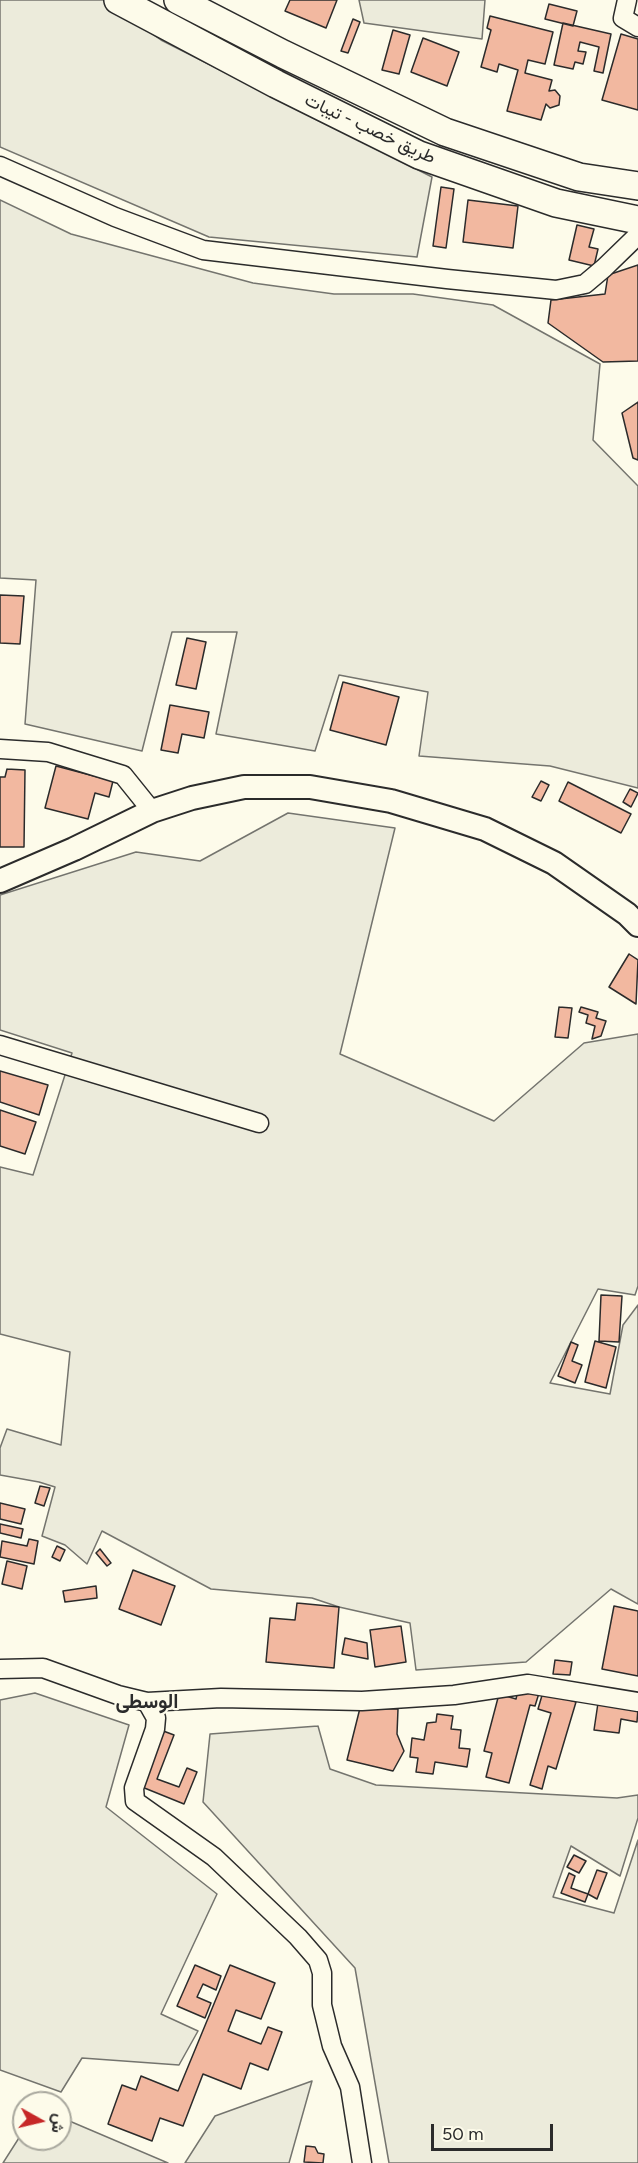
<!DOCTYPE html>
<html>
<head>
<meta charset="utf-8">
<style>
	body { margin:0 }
	#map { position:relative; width:638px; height:2163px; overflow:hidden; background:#fdfbea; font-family:Figtree,Vazirmatn,sans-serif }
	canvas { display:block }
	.north { position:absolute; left:12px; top:2091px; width:60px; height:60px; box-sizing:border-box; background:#fdfbea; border:2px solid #a9a89e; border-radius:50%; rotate:98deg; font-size:16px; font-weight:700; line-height:24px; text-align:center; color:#2b2b2b }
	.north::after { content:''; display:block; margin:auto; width:21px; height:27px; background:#c62828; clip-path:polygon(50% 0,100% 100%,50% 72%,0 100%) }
	.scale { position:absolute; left:431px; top:2124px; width:122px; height:27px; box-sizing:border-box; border:3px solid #2b2b2b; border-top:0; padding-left:8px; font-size:18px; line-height:21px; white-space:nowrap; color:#2b2b2b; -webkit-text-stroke:4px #fdfbea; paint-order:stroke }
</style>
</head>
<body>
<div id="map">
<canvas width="638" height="2163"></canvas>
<div class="north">ش</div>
<div class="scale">50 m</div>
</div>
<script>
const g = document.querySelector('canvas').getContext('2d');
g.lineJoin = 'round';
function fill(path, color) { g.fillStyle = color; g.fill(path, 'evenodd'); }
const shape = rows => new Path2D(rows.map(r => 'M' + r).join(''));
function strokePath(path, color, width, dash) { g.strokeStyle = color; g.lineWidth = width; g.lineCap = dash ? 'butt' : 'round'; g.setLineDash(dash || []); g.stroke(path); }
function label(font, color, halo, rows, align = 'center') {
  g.font = font + ' Figtree,Vazirmatn,sans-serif'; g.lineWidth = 4.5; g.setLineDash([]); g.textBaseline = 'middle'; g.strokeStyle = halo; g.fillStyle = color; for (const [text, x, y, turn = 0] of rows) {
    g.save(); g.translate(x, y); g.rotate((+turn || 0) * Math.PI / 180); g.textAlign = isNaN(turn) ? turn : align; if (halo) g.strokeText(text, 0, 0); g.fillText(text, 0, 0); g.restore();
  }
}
const green = shape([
	[0,0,103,0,161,40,432,177,417,257,209,237,0,147,0,0],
	[359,0,485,0,482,39,364,23,359,0],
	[0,200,71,234,253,283,334,294,413,294,493,305,600,364,593,440,638,486,638,788,550,766,419,756,428,692,339,675,315,751,216,734,237,632,172,632,142,751,25,724,36,580,0,578,0,200],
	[288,813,395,828,340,1054,494,1121,584,1043,638,1034,638,1286,635,1295,598,1289,550,1383,610,1394,623,1325,638,1305,638,1604,611,1589,526,1662,416,1670,410,1623,339,1607,312,1598,211,1589,102,1531,87,1564,65,1545,42,1536,55,1487,39,1482,0,1475,0,1448,7,1429,61,1445,70,1352,0,1334,0,1167,33,1175,72,1053,0,1030,0,895,136,852,200,861,288,813],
	[35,1693,129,1725,106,1807,217,1894,161,2014,198,2031,179,2065,82,2058,61,2092,0,2070,0,1700,35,1693],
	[318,1726,330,1769,376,1785,617,1798,638,1795,638,1818,620,1876,571,1846,553,1897,614,1913,638,1840,638,2163,389,2163,355,1968,203,1802,210,1734,318,1726],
	[312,2081,289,2163,185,2163,215,2116,312,2081],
	[60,2117,168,2163,3,2163,24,2130,24,2139,60,2139,60,2117]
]);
fill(green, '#ecebdb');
strokePath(green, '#74746e', 1.5);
const building = shape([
	[290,0,337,0,326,28,285,11,290,0],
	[549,4,577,11,573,26,545,19,549,4],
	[490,16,553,32,545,64,528,60,525,73,552,80,549,91,555,90,560,96,559,105,550,108,546,104,541,120,507,111,518,70,499,64,497,72,481,67,491,30,487,28,490,16],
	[353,19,360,22,348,53,341,51,353,19],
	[563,23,611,34,603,73,594,71,599,47,580,42,578,51,586,52,583,64,575,62,573,69,554,65,563,23],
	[393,30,410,35,399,74,382,70,393,30],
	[621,34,638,39,638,110,602,100,621,34],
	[423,38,459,52,447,86,411,72,423,38],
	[441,187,454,189,446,248,433,246,441,187],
	[468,200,518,206,513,248,463,242,468,200],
	[577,225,594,229,589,247,598,249,594,266,569,260,577,225],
	[638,265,638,361,603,362,548,323,551,300,605,294,608,275,638,265],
	[638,402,638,460,633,458,622,413,638,402],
	[0,595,24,596,20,644,0,643,0,595],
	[187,638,206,642,196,689,176,685,187,638],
	[343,682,399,697,386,745,330,730,343,682],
	[170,705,209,712,204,738,182,734,178,753,161,750,170,705],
	[56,766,113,781,109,797,95,793,88,819,45,808,56,766],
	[7,769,25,770,24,847,0,847,0,777,5,777,7,769],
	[541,781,549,785,541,801,532,797,541,781],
	[568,782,631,814,621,833,559,801,568,782],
	[630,789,638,793,631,807,623,802,630,789],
	[629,954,638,960,636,1004,609,987,629,954],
	[559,1007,572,1008,568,1038,555,1037,559,1007],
	[581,1007,598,1012,596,1018,606,1021,601,1036,592,1039,595,1026,586,1023,588,1015,579,1012,581,1007],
	[0,1071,48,1085,39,1115,0,1102,0,1071],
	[0,1110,36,1122,25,1154,0,1146,0,1110],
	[601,1295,622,1296,619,1342,599,1341,601,1295],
	[595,1341,616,1347,606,1388,585,1382,595,1341],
	[571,1342,578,1345,572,1361,582,1365,575,1383,558,1376,571,1342],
	[40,1486,50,1488,44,1506,35,1503,40,1486],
	[0,1503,25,1509,21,1524,0,1519,0,1503],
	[0,1524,23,1529,21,1538,0,1533,0,1524],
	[29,1539,38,1541,34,1564,0,1557,2,1541,27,1546,29,1539],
	[57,1546,65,1550,60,1561,52,1557,57,1546],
	[100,1549,111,1563,107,1566,96,1553,100,1549],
	[7,1561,27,1566,22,1589,2,1584,7,1561],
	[133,1570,175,1586,161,1625,119,1609,133,1570],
	[96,1586,97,1598,65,1602,63,1591,96,1586],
	[297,1603,339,1607,334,1668,266,1662,270,1618,295,1620,297,1603],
	[614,1606,638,1611,638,1676,602,1669,614,1606],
	[401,1626,406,1662,375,1667,370,1630,401,1626],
	[345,1638,367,1643,368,1659,342,1654,345,1638],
	[555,1660,572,1662,570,1675,553,1674,555,1660],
	[518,1690,540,1690,535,1706,530,1705,509,1783,486,1777,492,1753,484,1751,499,1694,516,1699,518,1690],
	[543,1692,576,1702,556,1769,548,1766,542,1789,530,1785,551,1713,538,1709,543,1692],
	[598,1703,638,1708,637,1722,621,1719,619,1733,594,1730,598,1703],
	[360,1708,398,1709,397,1734,404,1751,393,1771,347,1760,360,1708],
	[437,1714,453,1716,451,1729,461,1730,459,1748,470,1749,467,1767,435,1762,433,1774,416,1772,418,1758,410,1757,412,1738,424,1740,427,1723,436,1722,437,1714],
	[158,1729,174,1735,157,1779,179,1787,187,1768,197,1772,184,1804,137,1785,158,1729],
	[574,1855,586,1861,579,1873,567,1867,574,1855],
	[597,1870,607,1873,597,1899,588,1894,597,1870],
	[569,1873,575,1876,571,1888,588,1894,585,1902,561,1893,569,1873],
	[195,1965,221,1976,216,1990,203,1984,197,1997,211,2003,205,2018,177,2006,195,1965],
	[230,1965,275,1983,261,2019,236,2010,228,2031,261,2044,268,2027,282,2032,268,2070,250,2063,241,2089,203,2074,183,2126,160,2118,152,2141,108,2124,122,2085,136,2090,141,2076,178,2091,230,1965],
	[306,2146,315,2147,318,2153,324,2154,323,2163,304,2162,306,2146]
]);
fill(building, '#f2b8a0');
strokePath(building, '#2b2b2b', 1.5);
const minor = shape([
	[627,0,623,18,638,27],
	[0,166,115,217,203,250,447,279,556,290,585,284,604,268,638,235],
	[0,749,48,752,123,775,152,811],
	[0,1045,259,1123],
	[0,1669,43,1668,118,1695,147,1702,221,1698,362,1701,454,1695,528,1684,638,1702],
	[147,1702,156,1718,155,1729,134,1788,135,1801,214,1857,298,1937,318,1960,322,1973,322,2005,332,2046,350,2087,362,2163]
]);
const major = shape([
	[0,881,74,849,152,811,192,798,244,787,310,787,391,801,485,829,554,863,627,914,638,925]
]);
const highway = shape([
	[118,0,276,84,419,155,556,203,638,220],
	[178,0,283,54,445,132,579,177,638,186]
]);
strokePath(minor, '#2b2b2b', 21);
strokePath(major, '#2b2b2b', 26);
strokePath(highway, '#2b2b2b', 30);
strokePath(minor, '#fdfbea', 18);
strokePath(major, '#fdfbea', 22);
strokePath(highway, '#fdfbea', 27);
label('18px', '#2b2b2b', '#fdfbea', [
	["طريق خصب - تيبات",370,129,25]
]);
label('bold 20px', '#2b2b2b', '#fdfbea', [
	["الوسطى",147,1702]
]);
</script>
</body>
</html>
